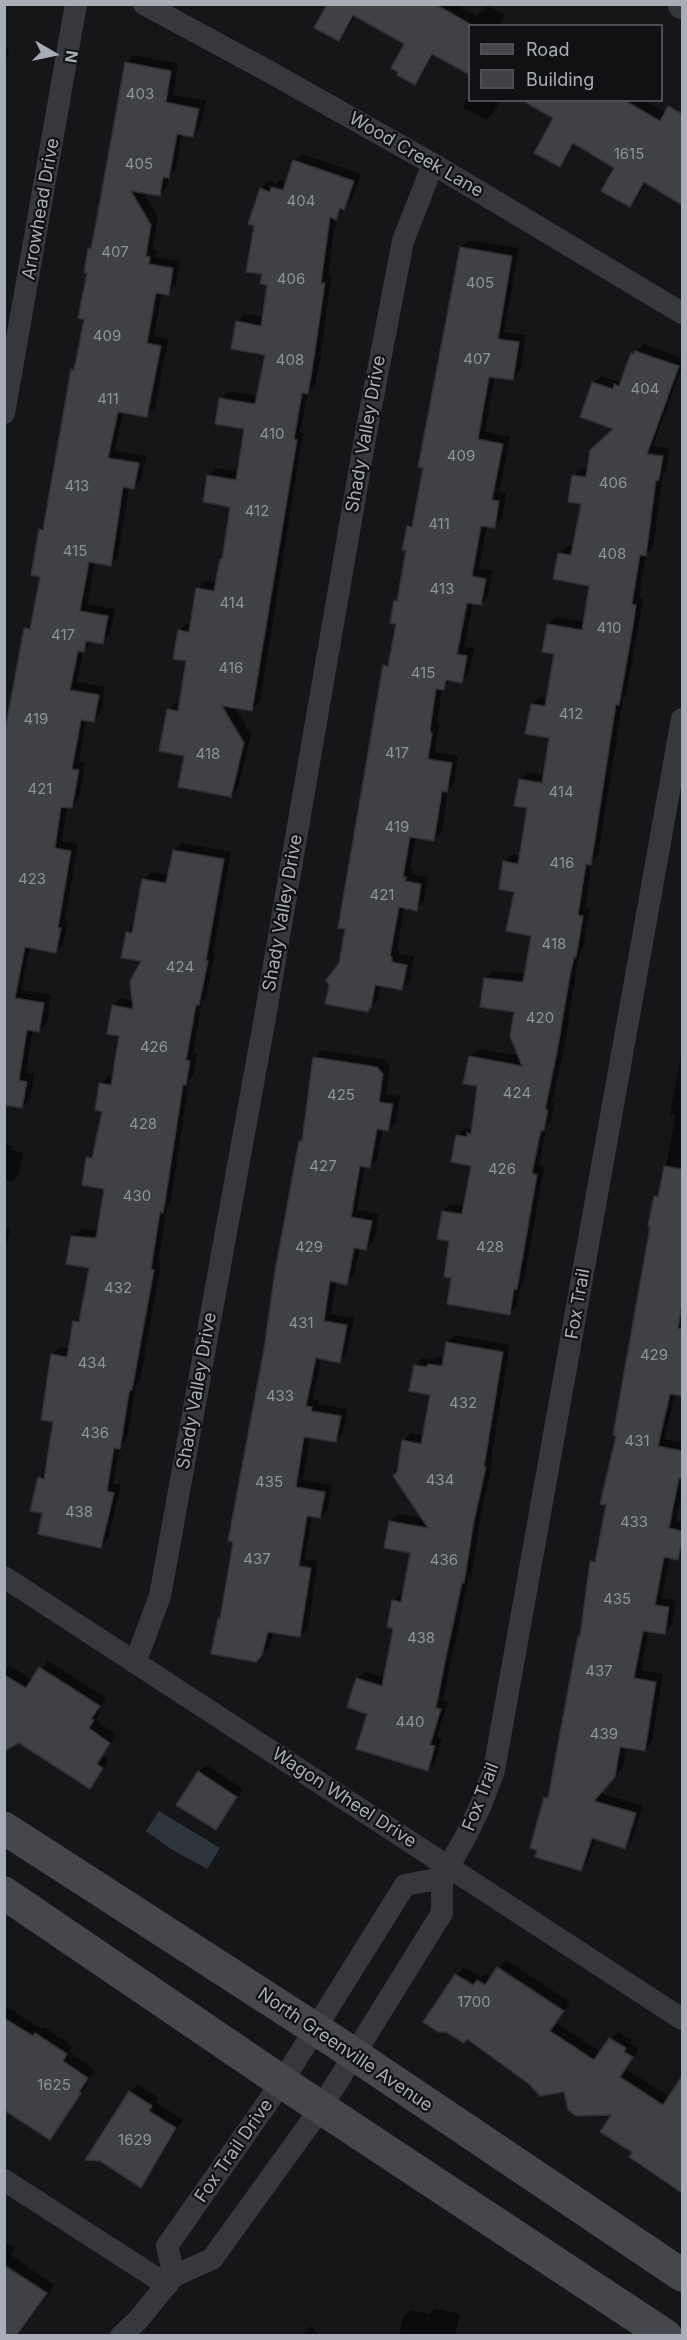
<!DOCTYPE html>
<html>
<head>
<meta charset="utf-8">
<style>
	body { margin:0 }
	#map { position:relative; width:687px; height:2340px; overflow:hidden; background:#161618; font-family:Inter,sans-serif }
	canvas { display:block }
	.frame { position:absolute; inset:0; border:6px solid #a8adb8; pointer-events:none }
	.legend { position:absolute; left:468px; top:24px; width:195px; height:78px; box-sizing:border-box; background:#111113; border:2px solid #4d4f55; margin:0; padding:8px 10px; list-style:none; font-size:18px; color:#a8adb8 }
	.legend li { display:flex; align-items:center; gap:12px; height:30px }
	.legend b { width:30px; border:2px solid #4d4f55 }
	.north { position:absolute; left:24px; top:24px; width:60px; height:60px; -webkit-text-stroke:4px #111113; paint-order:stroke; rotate:99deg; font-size:16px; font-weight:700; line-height:24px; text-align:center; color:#a8adb8 }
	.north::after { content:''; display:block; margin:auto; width:21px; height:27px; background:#a8adb8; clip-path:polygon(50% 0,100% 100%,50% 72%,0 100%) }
</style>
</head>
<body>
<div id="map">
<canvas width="687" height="2340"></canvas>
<div class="frame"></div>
<ul class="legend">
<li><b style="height:8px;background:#45474d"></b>Road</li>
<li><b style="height:16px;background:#404145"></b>Building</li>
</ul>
<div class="north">N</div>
</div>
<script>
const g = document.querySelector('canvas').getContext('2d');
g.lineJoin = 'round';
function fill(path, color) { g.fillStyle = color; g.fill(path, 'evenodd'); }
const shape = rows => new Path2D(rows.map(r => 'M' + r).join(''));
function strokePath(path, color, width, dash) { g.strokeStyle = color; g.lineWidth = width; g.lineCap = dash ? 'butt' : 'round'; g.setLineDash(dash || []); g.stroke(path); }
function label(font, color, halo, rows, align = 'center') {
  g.font = font + ' Inter,sans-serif'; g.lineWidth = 4.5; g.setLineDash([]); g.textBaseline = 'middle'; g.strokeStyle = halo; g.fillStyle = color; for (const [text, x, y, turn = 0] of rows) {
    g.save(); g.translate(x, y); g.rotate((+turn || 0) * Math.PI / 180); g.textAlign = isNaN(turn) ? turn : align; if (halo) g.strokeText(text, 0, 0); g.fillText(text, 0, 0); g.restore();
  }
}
fill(shape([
	[159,1811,220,1848,207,1869,171,1849,146,1831]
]), '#2c353c');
fill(shape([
	[329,4,457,4,476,16,488,6,505,15,499,26,470,26,434,54,422,76,414,83,406,43,356,15,346,32,339,40],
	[4,47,9,48,4,75],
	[134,55,178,64,173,95,206,101,200,127,193,135,182,133,176,169,169,176,167,187,159,195,143,192,158,217,153,249,157,250,156,257,180,261,176,285,168,293,162,292,154,336,168,339,155,408,147,415,123,411,115,451,146,456,141,480,134,487,129,487,118,557,111,565,95,562,87,604,115,609,110,634,102,642,92,640,83,651,77,682,105,687,101,713,93,720,86,719,79,762,85,763,79,799,71,807,67,806,62,841,78,844,65,920,68,921,63,944,56,951,30,947,21,990,51,995,47,1023,39,1031,33,1029,26,1073,34,1074,30,1099,22,1107,4,1103,26,629,33,621,42,576,41,530,45,525,72,370,77,366,86,318,90,249,94,245,126,63],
	[470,95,470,100,500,100,494,112,486,120,463,107],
	[524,100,644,100,680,121,676,129,682,133,682,203,646,182,637,198,630,206,616,167,575,143,567,158,559,165,555,117],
	[302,154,361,174,351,201,336,217,328,275,331,276,321,355,315,385,308,392,300,432,303,433,260,702,252,709,235,707,251,735,238,788,231,796,185,754,169,710,176,702,180,703,187,659,179,631,187,623,192,624,198,589,205,581,217,583,221,560,224,557,232,506,208,476,216,468,239,472,246,428,221,399,228,391,258,396,267,354,237,322,245,314,264,317,269,284,261,189,269,181,276,184,280,180,287,182,294,161],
	[469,240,519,248,504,332,526,335,520,371,512,379,495,376,485,431,510,437,499,492,506,493,502,519,494,526,487,525,479,569,493,571,488,596,481,604,473,602,464,647,474,648,469,673,462,681,451,681,442,688,437,722,439,726,435,752,458,756,454,783,448,788,442,832,434,839,416,836,410,869,413,870,412,874,428,877,424,901,416,909,404,907,397,949,399,949,399,954,414,957,410,980,402,988,381,984,378,999,368,1010,340,964,384,666,391,659,397,623,395,601,400,596,408,549,408,527,415,520,461,247],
	[644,344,682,358,682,367,653,446,670,449,666,471,663,473,653,547,646,554,639,597,643,598,640,617,626,696,623,699,598,855,592,862,585,908,590,909,583,948,580,951,576,972,565,1043,552,1102,555,1103,551,1121,547,1125,539,1166,544,1167,524,1280,521,1283,517,1306,509,1314,453,1277,451,1240,443,1211,451,1204,465,1206,473,1164,458,1136,465,1128,473,1129,478,1085,470,1056,478,1049,520,1056,516,1011,486,978,493,971,525,974,533,935,504,862,512,854,521,856,528,807,520,780,528,772,544,775,551,737,532,704,540,697,548,698,555,653,548,625,556,617,585,622,591,585,560,554,567,546,574,547,582,503,574,476,581,468,589,469,616,428,594,383,601,376,619,382,624,377,632,354],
	[182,843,231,852,213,953,215,953,206,996,202,1000,193,1053,197,1054,193,1076,189,1080,172,1193,170,1203,167,1207,158,1262,161,1262,140,1381,136,1384,127,1439,120,1446,113,1484,121,1485,108,1539,101,1546,44,1512,39,1478,47,1470,55,1421,52,1355,60,1347,70,1349,74,1322,82,1314,90,1267,73,1237,81,1229,99,1231,106,1188,88,1158,96,1150,103,1110,101,1084,108,1076,114,1077,121,1035,113,1006,121,998,133,1001,143,960,127,933,135,924,144,880,151,872,169,875,174,851],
	[682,1049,682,1395,675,1393,665,1439,682,1442,682,1489,676,1521,682,1522,682,1553,678,1558,670,1556,662,1598,676,1600,672,1625,664,1633,649,1630,641,1670,663,1674,652,1742,645,1750,626,1746,623,1767,600,1793,643,1806,632,1839,624,1847,596,1838,588,1862,580,1870,546,1797,551,1792,579,1637,582,1634,592,1562,598,1556,655,1197,661,1191,676,1115,670,1114],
	[322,1050,385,1060,390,1066,386,1094,400,1096,396,1122,388,1130,383,1129,377,1159,370,1166,365,1165,357,1210,379,1214,374,1241,366,1248,360,1247,354,1275,347,1283,336,1281,331,1314,354,1318,347,1353,340,1361,321,1358,313,1399,319,1400,318,1404,347,1409,343,1433,336,1441,310,1436,303,1480,332,1485,328,1509,320,1517,312,1515,305,1559,318,1561,308,1628,300,1635,273,1631,270,1646,255,1660,219,1618,222,1615,265,1349,301,1142,304,1139,315,1058],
	[4,1144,13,1146,12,1150,23,1153,19,1174,12,1182,4,1181],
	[4,1229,10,1230,4,1256],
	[455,1335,510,1345,491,1459,493,1460,481,1513,472,1574,469,1576,443,1700,448,1702,437,1737,442,1739,435,1762,427,1770,357,1679,365,1671,385,1678,394,1628,394,1601,401,1593,404,1594,412,1552,386,1547,391,1521,398,1514,423,1518,398,1472,403,1441,411,1433,424,1436,432,1394,415,1365,423,1358,434,1360,437,1357,445,1358,447,1343],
	[48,1661,106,1698,98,1711,101,1712,96,1720,116,1735,103,1756,109,1760,97,1779,90,1787,19,1741,4,1740,4,1670,9,1665,32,1680],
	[207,1765,243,1789,223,1820,215,1828,199,1772],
	[506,1960,570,2002,557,2023,601,2052,618,2031,632,2040,630,2043,639,2049,626,2069,670,2097,682,2081,682,2185,679,2188,614,2113,565,2090,530,2083,468,2038,425,2022,457,1975,464,1967,481,1978,485,1973,492,1977],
	[4,2005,41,2029,44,2027,73,2046,69,2052,95,2070,86,2084,87,2085,57,2130,50,2138,4,2108],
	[138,2085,159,2098,156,2102,183,2120,148,2178,140,2186,130,2092],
	[4,2241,15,2248,11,2255,54,2285,18,2336,4,2336],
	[435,2308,460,2314,455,2336,399,2336,403,2317,411,2310,429,2314],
	[312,2326,320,2336,300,2336]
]), '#0007');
const building = shape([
	[327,4,432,4,442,8,470,24,470,75,432,54,415,85,397,75,398,72,391,68,404,44,353,15,339,41,314,28,327,4],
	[125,62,171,71,166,102,199,109,193,137,177,134,169,178,163,177,160,196,131,191,151,225,146,256,150,257,149,264,173,268,169,295,156,293,147,343,161,346,147,417,118,412,108,458,139,463,134,489,123,487,111,566,89,562,80,611,108,616,103,644,86,641,84,652,78,651,70,690,99,695,94,722,81,720,72,769,79,770,72,808,61,807,55,848,71,851,58,928,61,928,56,953,25,947,15,998,44,1003,39,1032,27,1030,19,1080,27,1082,22,1108,4,1105,4,736,24,628,30,629,40,577,31,575,39,529,43,530,71,369,74,370,84,320,78,318,87,273,84,273,88,248,91,249,96,223,125,62],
	[521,100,624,100,660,121,668,106,682,114,682,205,644,182,630,207,601,191,614,168,573,143,560,167,534,153,553,118,521,100],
	[293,160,354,181,344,210,340,208,336,220,330,217,321,283,325,283,313,364,308,394,302,393,294,439,297,440,252,711,222,706,244,743,231,797,178,787,184,756,159,751,167,709,178,711,186,661,173,659,178,630,189,632,196,588,214,591,220,559,222,559,230,507,203,502,207,475,236,480,244,429,215,424,219,398,255,404,265,355,231,349,236,321,261,326,267,285,260,284,262,274,246,272,254,226,248,224,260,188,270,192,271,187,283,190,293,160],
	[460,247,512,256,498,339,519,342,513,380,489,377,478,439,503,444,492,500,499,501,495,528,481,526,472,576,486,579,481,605,467,603,457,654,467,656,462,683,446,680,444,690,436,689,430,730,432,734,428,759,452,763,447,792,442,791,434,841,410,837,403,877,406,877,405,881,421,884,417,911,399,907,390,956,392,957,392,962,407,965,402,990,375,985,371,1008,369,1008,368,1012,325,1004,329,986,326,980,339,963,345,929,338,928,383,665,388,666,396,624,390,623,394,600,397,601,406,550,402,550,407,526,412,527,423,468,418,467,460,247],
	[635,351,679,366,647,454,663,456,659,480,656,480,646,556,640,555,632,604,636,605,633,626,619,705,616,704,591,865,586,864,578,915,583,916,576,958,574,957,569,981,557,1052,545,1110,548,1110,544,1131,541,1130,532,1173,537,1175,517,1289,514,1289,510,1315,447,1304,451,1278,444,1277,449,1241,437,1239,442,1211,462,1214,471,1166,451,1162,456,1135,467,1137,467,1133,471,1134,477,1086,463,1084,469,1056,522,1066,510,1036,514,1012,480,1007,484,978,523,982,531,936,506,931,514,892,499,889,503,861,518,864,527,808,514,806,519,779,542,783,549,738,525,734,531,704,545,706,554,654,542,652,547,624,582,630,589,586,553,579,558,553,571,555,581,504,568,502,572,475,586,477,590,450,613,429,580,417,592,382,613,389,614,384,619,386,631,353,634,354,635,351],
	[173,850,224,859,206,960,208,961,199,1005,196,1005,186,1060,190,1061,186,1085,183,1085,165,1202,163,1213,160,1212,151,1269,154,1270,132,1390,130,1390,129,1393,120,1449,114,1448,107,1491,114,1493,101,1548,38,1534,42,1513,30,1511,38,1477,44,1479,53,1422,41,1420,51,1354,67,1357,73,1321,79,1322,89,1268,66,1264,71,1236,96,1238,104,1189,82,1185,86,1157,92,1158,102,1112,95,1110,99,1083,111,1085,119,1036,107,1034,112,1005,133,1009,130,981,141,961,121,958,126,932,132,933,142,879,166,883,173,850],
	[313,1057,377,1067,383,1074,379,1102,393,1104,388,1131,377,1129,370,1168,360,1166,351,1217,372,1221,366,1250,354,1248,347,1285,330,1281,324,1321,347,1325,340,1363,316,1358,306,1406,312,1407,311,1411,341,1416,336,1442,304,1437,296,1487,325,1492,320,1518,307,1516,299,1566,311,1568,300,1637,268,1632,262,1655,256,1662,211,1654,218,1618,220,1619,233,1542,228,1541,264,1349,275,1271,299,1141,302,1141,313,1057],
	[664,1166,682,1169,682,1304,678,1328,682,1329,682,1396,670,1394,658,1446,682,1451,682,1479,679,1478,669,1528,682,1531,682,1539,678,1560,664,1557,655,1605,669,1607,665,1634,643,1631,634,1678,656,1682,645,1751,620,1747,615,1777,594,1801,636,1813,625,1849,592,1838,581,1871,535,1857,537,1850,530,1848,544,1797,548,1798,578,1636,580,1636,590,1561,595,1562,606,1505,600,1504,616,1436,613,1435,650,1227,648,1226,654,1196,658,1197,664,1166],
	[446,1342,503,1352,484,1467,486,1467,474,1521,464,1583,462,1583,446,1657,436,1708,441,1709,430,1745,435,1746,428,1771,356,1749,367,1714,347,1707,356,1678,382,1686,393,1629,387,1627,392,1600,401,1602,410,1553,384,1548,389,1521,428,1528,393,1476,397,1472,402,1440,421,1444,430,1395,409,1391,414,1365,427,1367,428,1364,442,1366,446,1342],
	[39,1667,100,1706,91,1719,94,1720,89,1728,110,1743,97,1764,103,1768,90,1789,19,1743,4,1751,4,1675,26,1688,39,1667],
	[198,1771,237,1797,216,1830,176,1805,198,1771],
	[497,1967,564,2011,550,2031,594,2060,609,2038,626,2048,624,2052,633,2057,620,2077,663,2105,682,2076,682,2193,629,2157,632,2152,600,2132,611,2115,576,2116,568,2110,564,2092,540,2096,529,2084,467,2039,464,2043,446,2032,438,2032,423,2022,455,1974,473,1985,477,1980,485,1985,497,1967],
	[4,2018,33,2036,35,2033,67,2054,63,2061,88,2078,79,2092,81,2093,50,2140,4,2110,4,2018],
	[129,2091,152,2106,149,2111,176,2128,141,2188,100,2161,85,2160,129,2091],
	[4,2265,47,2293,16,2336,4,2336,4,2265]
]);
fill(building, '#404145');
strokePath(building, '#303034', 1.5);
strokePath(shape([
	[144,4,268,71,433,164,682,313],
	[4,413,76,4],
	[4,1577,682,2019],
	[135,1663,160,1596,264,1023,366,433,403,241,433,164],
	[4,2180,167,2285],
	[174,2276,167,2246,282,2082,405,1885,442,1878],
	[121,2336,137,2321,174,2276,212,2259,321,2108,442,1913,442,1878,465,1838,480,1807,494,1770,682,719]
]), '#37383d', 22);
strokePath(shape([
	[682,4,682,5]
]), '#37383d', 28);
strokePath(shape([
	[4,1828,337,2043,682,2275],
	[4,1893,282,2082,666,2336]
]), '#45474d', 33);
label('15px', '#8e929b', null, [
	["403",140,94],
	["1615",629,154],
	["405",139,164],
	["404",301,201],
	["407",115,252],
	["406",291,279],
	["405",480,283],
	["409",107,336],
	["407",477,359],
	["408",290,360],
	["404",645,389],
	["411",108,399],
	["410",272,434],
	["409",461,456],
	["406",613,483],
	["413",77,486],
	["412",257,511],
	["411",439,524],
	["415",75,551],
	["408",612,554],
	["413",442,589],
	["414",232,603],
	["410",609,628],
	["417",63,635],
	["416",231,668],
	["415",423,673],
	["412",571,714],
	["419",36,719],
	["417",397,753],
	["418",208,754],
	["421",40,789],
	["414",561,792],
	["419",397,827],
	["416",562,863],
	["423",32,879],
	["421",382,895],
	["418",554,944],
	["424",180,967],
	["420",540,1018],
	["426",154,1047],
	["424",517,1093],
	["425",341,1095],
	["428",143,1124],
	["427",323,1166],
	["426",502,1169],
	["430",137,1196],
	["429",309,1247],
	["428",490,1247],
	["432",118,1288],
	["431",301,1323],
	["429",654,1355],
	["434",92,1363],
	["433",280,1396],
	["432",463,1403],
	["436",95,1433],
	["431",637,1441],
	["434",440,1480],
	["435",269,1482],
	["438",79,1512],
	["433",634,1522],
	["437",257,1559],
	["436",444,1560],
	["435",617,1599],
	["438",421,1638],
	["437",599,1671],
	["440",410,1722],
	["439",604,1734],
	["1700",474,2002],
	["1625",54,2085],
	["1629",135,2140]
]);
label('18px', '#a8adb8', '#111113', [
	["Wood Creek Lane",416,155,30],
	["Arrowhead Drive",41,209,-80],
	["Shady Valley Drive",366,434,-80],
	["Shady Valley Drive",283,913,-80],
	["Fox Trail",578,1304,-80],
	["Shady Valley Drive",197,1391,-80],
	["Fox Trail",481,1797,-69],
	["Wagon Wheel Drive",344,1798,33],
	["North Greenville Avenue",345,2050,34],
	["Fox Trail Drive",234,2151,-55]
]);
</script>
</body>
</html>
